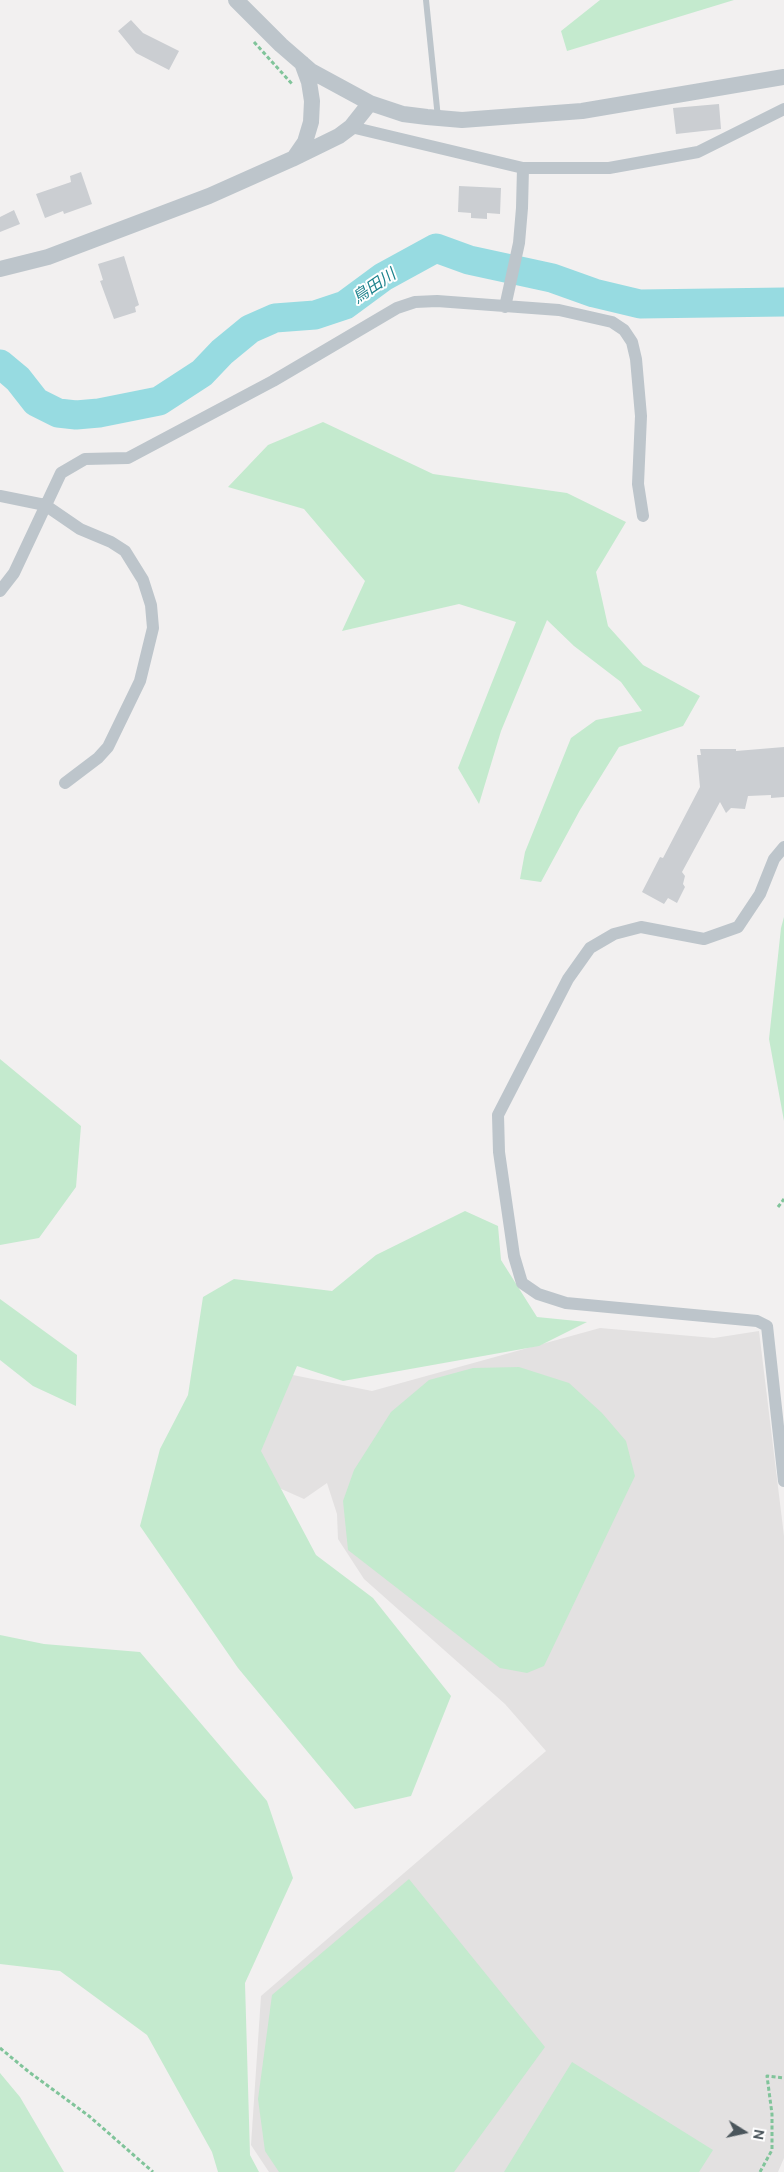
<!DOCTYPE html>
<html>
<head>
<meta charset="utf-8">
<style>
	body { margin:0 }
	#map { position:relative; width:784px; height:2172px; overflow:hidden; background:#f2f0f0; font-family:Ubuntu,sans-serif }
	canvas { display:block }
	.north { position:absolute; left:719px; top:2107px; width:50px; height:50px; -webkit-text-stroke:4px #fff; paint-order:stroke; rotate:100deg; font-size:14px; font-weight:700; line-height:20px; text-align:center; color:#4a555b }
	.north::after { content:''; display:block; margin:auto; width:18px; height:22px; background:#4a555b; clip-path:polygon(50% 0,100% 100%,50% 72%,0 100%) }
</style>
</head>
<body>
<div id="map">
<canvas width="784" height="2172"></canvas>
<div class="north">N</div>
</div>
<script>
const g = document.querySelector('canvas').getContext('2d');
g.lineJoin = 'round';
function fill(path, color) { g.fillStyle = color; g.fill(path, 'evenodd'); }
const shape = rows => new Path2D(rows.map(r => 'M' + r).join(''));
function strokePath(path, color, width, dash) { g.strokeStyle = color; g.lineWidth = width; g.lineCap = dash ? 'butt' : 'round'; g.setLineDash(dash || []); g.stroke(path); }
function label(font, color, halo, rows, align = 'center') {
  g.font = font + ' Ubuntu,"Noto Sans JP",sans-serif'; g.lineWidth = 4; g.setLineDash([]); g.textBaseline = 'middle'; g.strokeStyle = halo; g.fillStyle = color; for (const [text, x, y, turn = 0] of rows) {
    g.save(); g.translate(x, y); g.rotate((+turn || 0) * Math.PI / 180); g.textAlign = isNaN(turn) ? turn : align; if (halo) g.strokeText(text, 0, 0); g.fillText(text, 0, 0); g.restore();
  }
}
fill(shape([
	[600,1328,714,1338,759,1331,784,1536,784,2158,778,2172,269,2172,251,2145,261,1996,546,1751,505,1704,364,1579,338,1539,337,1514,327,1483,304,1499,243,1472,283,1373,372,1391]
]), '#e3e1e1');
fill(shape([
	[600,0,734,0,567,51,561,31],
	[323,422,433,474,567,493,626,522,596,572,608,626,643,665,700,696,683,726,619,747,580,810,541,882,520,879,525,852,571,738,596,720,642,711,621,682,574,646,547,620,501,731,479,804,458,768,516,622,459,604,342,631,365,581,304,509,228,487,268,445],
	[784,917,784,1121,769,1039,781,928],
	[0,1059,81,1126,76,1187,39,1238,0,1245],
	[465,1211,498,1226,501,1260,537,1317,587,1322,539,1346,343,1381,297,1366,261,1451,316,1555,373,1598,451,1696,411,1796,355,1809,238,1668,140,1526,160,1449,188,1395,203,1297,234,1279,332,1291,376,1255],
	[0,1299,77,1355,76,1406,33,1386,0,1360],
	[519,1367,569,1383,602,1413,626,1441,635,1476,544,1666,527,1673,500,1668,348,1550,343,1501,354,1470,391,1412,429,1380,473,1368],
	[0,1635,44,1644,140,1652,267,1801,293,1878,245,1983,250,2155,259,2172,218,2172,212,2152,147,2035,60,1971,0,1964],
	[409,1879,545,2047,454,2172,279,2172,265,2151,258,2099,272,1995],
	[572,2062,713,2150,699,2172,504,2172],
	[0,2073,20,2097,64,2172,0,2172]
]), '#c4eace');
strokePath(shape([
	[0,364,18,379,36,402,58,413,76,415,99,413,159,401,202,373,222,352,250,329,275,318,315,315,345,305,383,277,436,248,469,260,552,278,594,293,640,304,784,302]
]), '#97dbe1', 29);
fill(shape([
	[131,20,143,33,179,51,169,70,136,53,118,31],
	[719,104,721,129,676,134,673,108],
	[81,172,92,204,64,214,63,211,45,218,36,194,71,182,70,176],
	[459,186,501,188,500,214,487,213,487,219,471,218,471,213,458,212],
	[14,210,20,224,0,232,0,217],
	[124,256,139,305,135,307,136,312,114,319,100,281,103,280,98,264],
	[784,747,784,797,771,798,771,795,748,796,745,809,731,808,726,813,720,802,682,872,685,876,683,884,685,887,677,903,668,898,664,904,642,892,660,857,663,858,700,787,697,755,701,755,700,749,736,749,736,751]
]), '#cbced2');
strokePath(shape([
	[254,42,293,85],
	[778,1207,784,1199],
	[0,2048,29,2072,89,2116,153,2172],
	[760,2172,772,2150,772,2114,767,2076,784,2078]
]), '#80c49a', 3, [4, 2.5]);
strokePath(shape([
	[426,0,438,118]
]), '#bdc5cb', 6);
strokePath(shape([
	[351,127,523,168,522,208,519,243,505,307],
	[523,168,609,168,698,152,784,109],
	[0,496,45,505,80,529,111,542,125,551,143,580,151,605,153,628,140,681,108,747,98,758,65,783],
	[0,591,14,573,61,473,85,459,128,458,273,381,397,308,415,302,437,301,559,310,612,322,624,330,632,342,636,359,641,416,638,484,643,516],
	[784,847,774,859,760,894,738,927,704,939,641,927,614,934,590,948,568,979,498,1115,499,1152,514,1256,522,1283,538,1294,566,1303,757,1321,767,1326,784,1481]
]), '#bdc5cb', 12);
strokePath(shape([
	[236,0,281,45,311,71,370,103,403,114,427,117,462,120,582,111,784,77],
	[294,158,305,142,311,122,312,101,309,82,302,63],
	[0,269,48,257,209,196,292,159,339,136,351,127,370,103]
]), '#bdc5cb', 16);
label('italic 16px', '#1d828c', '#fff', [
	["鳥田川",374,286,-34]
]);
</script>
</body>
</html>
